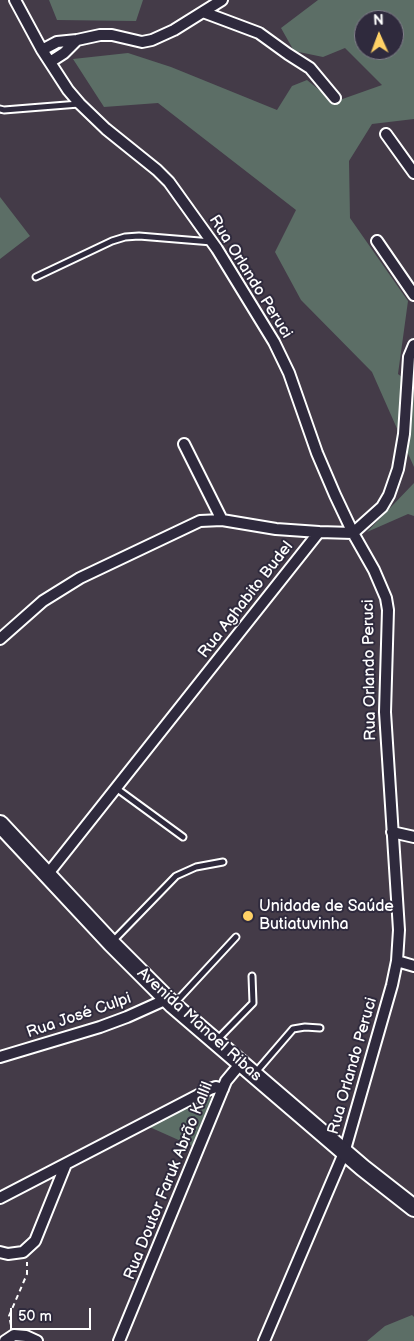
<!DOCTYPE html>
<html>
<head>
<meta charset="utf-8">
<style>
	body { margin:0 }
	#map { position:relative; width:414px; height:1341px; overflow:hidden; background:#443b48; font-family:"Balsamiq Sans",sans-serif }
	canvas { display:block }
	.north { position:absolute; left:354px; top:10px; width:50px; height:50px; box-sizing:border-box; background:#2f2a3d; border:1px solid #827f8b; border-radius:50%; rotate:358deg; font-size:14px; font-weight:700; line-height:20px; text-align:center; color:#fff }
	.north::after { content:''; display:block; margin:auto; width:18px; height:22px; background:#ffd166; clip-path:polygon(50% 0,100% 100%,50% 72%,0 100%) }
	.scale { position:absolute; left:10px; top:1308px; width:81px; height:22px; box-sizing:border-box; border:2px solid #fff; border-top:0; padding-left:6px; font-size:15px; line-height:18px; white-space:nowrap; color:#fff; -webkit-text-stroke:4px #2f2a3d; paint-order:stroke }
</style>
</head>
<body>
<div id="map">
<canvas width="414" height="1341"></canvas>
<div class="north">N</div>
<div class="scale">50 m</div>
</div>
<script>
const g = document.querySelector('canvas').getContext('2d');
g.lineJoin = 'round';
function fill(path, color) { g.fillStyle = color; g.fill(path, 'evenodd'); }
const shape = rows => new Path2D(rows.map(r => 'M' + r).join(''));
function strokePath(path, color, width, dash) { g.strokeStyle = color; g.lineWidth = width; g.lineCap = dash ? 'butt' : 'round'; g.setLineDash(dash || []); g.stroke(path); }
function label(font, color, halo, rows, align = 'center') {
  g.font = font + ' "Balsamiq Sans",sans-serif'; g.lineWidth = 4; g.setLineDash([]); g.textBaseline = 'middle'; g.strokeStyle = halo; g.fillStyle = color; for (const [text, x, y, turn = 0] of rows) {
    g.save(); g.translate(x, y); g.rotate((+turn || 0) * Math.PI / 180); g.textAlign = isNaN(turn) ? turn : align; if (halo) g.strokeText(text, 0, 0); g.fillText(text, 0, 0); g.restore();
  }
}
fill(shape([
	[49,0,143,0,136,21,57,20],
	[318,0,414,0,414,119,372,124,349,161,350,218,408,301,398,374,414,386,414,467,372,372,301,300,275,252,296,210,158,103,104,107,73,59,128,53,171,67,277,110,292,86,307,80,334,102,382,85,345,48,323,57,294,51,281,28],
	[364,20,394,20,394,50,364,50],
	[0,197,30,236,0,259],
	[414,483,414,516,408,514,367,532],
	[206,1094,211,1098,210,1102,192,1146,145,1125],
	[412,1315,414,1317,414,1341,367,1341,385,1326]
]), '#5c6e66');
const service = shape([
	[0,109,4,110,79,104],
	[36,277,112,241,125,237,139,236,212,242],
	[116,788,183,837],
	[113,941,176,876,196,867,223,862],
	[175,1003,236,937],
	[217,1040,253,1003,252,976],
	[256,1072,293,1029,305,1027,320,1028]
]);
const minor = shape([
	[15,0,42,50,68,90,80,104,106,129,157,170,169,182,217,249,274,342,289,373,317,453,335,495,353,533,374,570,386,598,388,610,385,712,399,930,397,961,392,985,344,1153,264,1341],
	[203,12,259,33,288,54,310,68,335,98],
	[42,50,57,42,77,40,100,35,112,35,142,42,152,40,174,30,222,0],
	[50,62,64,53,77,40],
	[386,134,414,173],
	[377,241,414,295],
	[184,444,222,520],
	[0,639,43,601,80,578,200,521,222,520,276,529,319,532],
	[392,832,414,837],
	[47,875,319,532,353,533,382,507,389,495,398,469,404,434,409,357,414,345],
	[397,961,414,966],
	[0,1057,100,1027,127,1017,167,999],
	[0,1198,210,1089,216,1087,223,1089],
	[0,1252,8,1254,23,1252,35,1241,66,1164],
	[5,1341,14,1335,26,1336,37,1341],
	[119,1341,226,1081,241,1063]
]);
const primary = shape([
	[0,824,111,943,173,1005,363,1168,414,1208]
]);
strokePath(service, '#fff', 9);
strokePath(minor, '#fff', 14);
strokePath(primary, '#fff', 20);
strokePath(shape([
	[11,1325,9,1316,27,1274,27,1262]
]), '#fff', 2, [5, 4]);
strokePath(service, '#2f2a3d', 5);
strokePath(minor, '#2f2a3d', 10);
strokePath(primary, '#2f2a3d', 16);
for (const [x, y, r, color] of [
	[248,916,6,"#ffd166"]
]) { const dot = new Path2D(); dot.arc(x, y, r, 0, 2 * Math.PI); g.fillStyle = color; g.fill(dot); strokePath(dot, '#2f2a3d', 2); }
label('16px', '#fff', '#2f2a3d', [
	["Rua Orlando Peruci",250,277,58],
	["Rua Aghabito Budel",246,600,-52],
	["Rua Orlando Peruci",370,670,-91],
	["Rua José Culpi",79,1016,-19],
	["Avenida Manoel Ribas",199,1025,42],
	["Rua Orlando Peruci",353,1066,-74],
	["Rua Doutor Faruk Abrão Kallil",169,1181,-68]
]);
label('16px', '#fff', '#2f2a3d', [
	["Unidade de Saúde",259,907],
	["Butiatuvinha",259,925]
], 'left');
</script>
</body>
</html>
